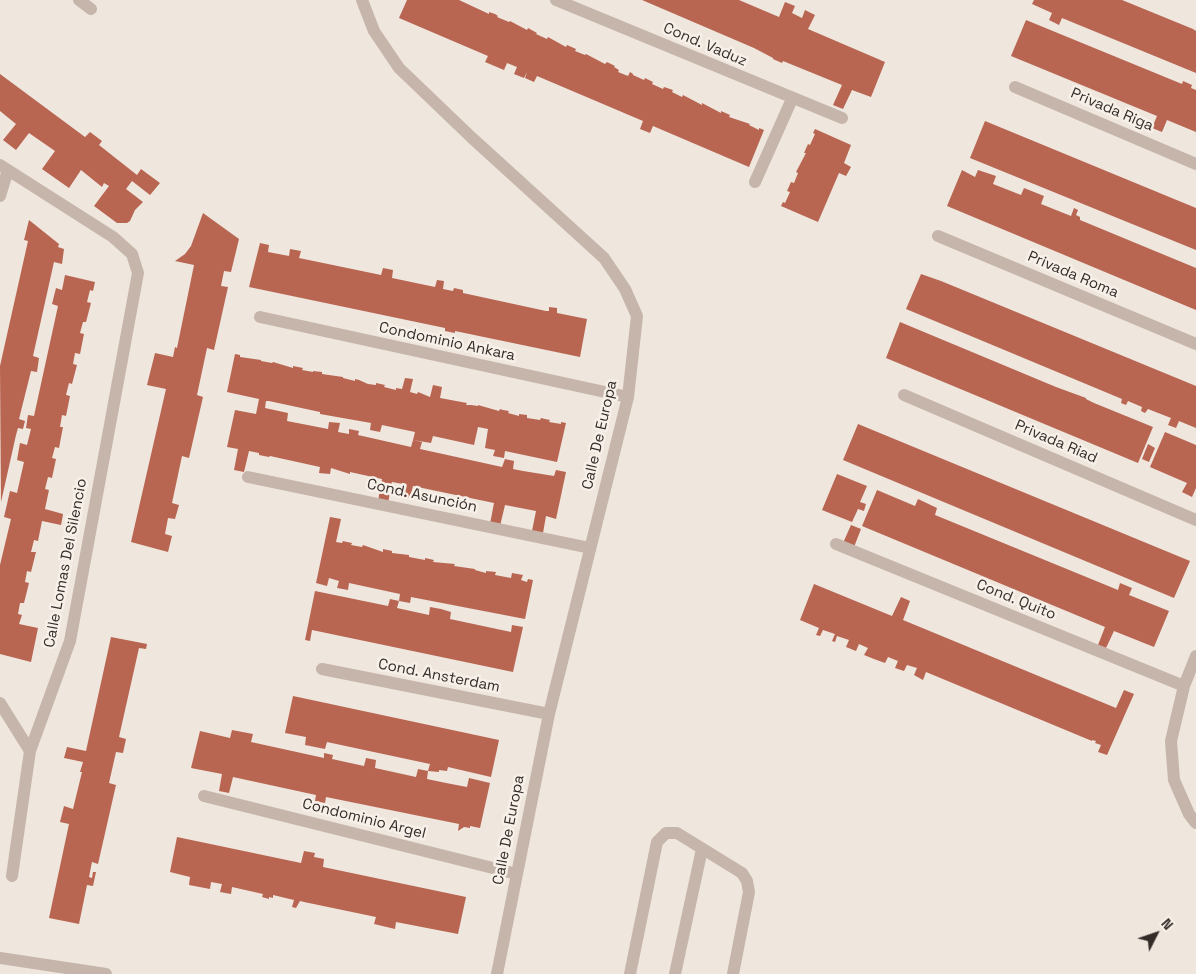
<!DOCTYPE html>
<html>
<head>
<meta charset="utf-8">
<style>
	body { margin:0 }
	#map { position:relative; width:1196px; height:974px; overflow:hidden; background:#efe6dd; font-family:"Space Grotesk",sans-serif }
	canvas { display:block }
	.north { position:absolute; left:1131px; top:909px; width:50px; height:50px; -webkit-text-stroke:4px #f7f0e9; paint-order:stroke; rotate:49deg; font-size:14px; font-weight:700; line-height:20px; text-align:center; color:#342c29 }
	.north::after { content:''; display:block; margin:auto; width:18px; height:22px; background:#342c29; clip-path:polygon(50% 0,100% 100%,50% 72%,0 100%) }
</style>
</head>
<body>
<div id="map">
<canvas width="1196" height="974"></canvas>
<div class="north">N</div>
</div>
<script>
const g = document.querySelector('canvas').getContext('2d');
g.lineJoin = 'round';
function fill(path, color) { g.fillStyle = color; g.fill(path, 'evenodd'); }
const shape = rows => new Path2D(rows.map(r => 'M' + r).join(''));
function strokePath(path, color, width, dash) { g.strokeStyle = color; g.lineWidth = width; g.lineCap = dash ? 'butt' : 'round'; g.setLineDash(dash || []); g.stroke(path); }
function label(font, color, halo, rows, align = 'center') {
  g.font = font + ' "Space Grotesk",sans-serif'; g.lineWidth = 5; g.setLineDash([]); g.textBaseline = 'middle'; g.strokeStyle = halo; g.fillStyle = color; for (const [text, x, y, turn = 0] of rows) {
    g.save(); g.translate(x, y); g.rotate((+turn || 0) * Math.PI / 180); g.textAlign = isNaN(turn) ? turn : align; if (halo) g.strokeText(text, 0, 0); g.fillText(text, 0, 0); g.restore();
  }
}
fill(shape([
	[407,0,459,0,489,14,489,12,495,14,498,16,497,17,509,22,510,21,527,30,528,28,537,33,536,34,547,39,548,37,566,47,567,45,576,49,575,51,585,55,586,54,605,64,607,62,615,66,614,67,619,70,618,72,628,76,630,72,633,74,633,75,644,80,645,78,653,82,652,84,663,89,664,87,673,90,672,92,682,97,683,95,702,105,702,103,721,113,721,111,730,115,729,117,750,124,749,125,759,130,759,128,764,130,749,167,653,126,650,133,640,129,643,121,537,76,534,82,525,78,527,72,524,78,514,74,517,67,507,63,504,70,485,62,488,56,399,18],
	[642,0,739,0,779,17,785,2,795,6,792,13,802,18,805,10,815,15,808,29,885,62,871,97,852,90,843,109,833,105,842,85,783,61,782,63,773,59,773,58,754,48],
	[1034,0,1122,0,1193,29,1196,31,1196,73,1062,18,1059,25,1049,20,1052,13,1032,4],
	[1026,20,1182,84,1183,81,1192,85,1191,88,1196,90,1196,132,1167,120,1162,132,1152,128,1157,116,1011,56],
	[0,74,85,137,90,132,102,141,99,145,137,175,141,169,160,183,150,195,132,181,126,189,143,202,135,210,130,221,127,223,117,223,94,206,109,186,104,183,102,187,81,170,69,188,42,169,55,151,29,133,16,150,3,140,16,124,0,111],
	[985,121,1196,208,1196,250,970,158],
	[815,129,851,145,844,163,851,167,846,176,839,173,818,222,781,206,783,202,785,203,790,192,787,191,791,182,794,183,798,173,796,172,806,153,804,153,808,144,810,145,815,134,813,133],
	[962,170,975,177,978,170,996,176,993,184,1021,195,1024,188,1044,196,1041,204,1071,216,1074,208,1078,210,1076,215,1080,217,1080,220,1196,268,1196,310,947,206],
	[203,213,239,239,231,272,224,271,221,286,228,287,214,350,207,348,197,395,203,397,189,458,182,456,172,503,179,505,175,519,168,518,165,534,172,536,168,552,131,542,166,389,147,385,155,353,173,357,175,347,177,348,194,265,175,261,185,254,191,246],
	[29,220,59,244,58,247,64,249,62,264,54,262,33,356,39,358,37,372,31,371,19,419,25,421,23,429,18,428,16,435,1,502,0,366,28,241,24,240],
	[260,243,269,245,268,252,289,256,290,249,301,251,299,258,381,275,383,268,393,270,392,278,435,287,437,280,444,281,443,289,453,291,454,288,463,290,463,293,546,311,549,311,549,307,557,308,557,313,587,319,580,357,455,331,455,333,445,331,445,328,249,287],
	[921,274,941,281,1196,386,1196,428,1179,421,1176,428,1168,425,1171,418,1148,409,1145,413,1141,411,1142,407,1128,401,1126,405,1121,403,1122,399,906,309],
	[65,275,95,282,93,291,90,290,87,302,91,303,86,322,83,322,80,333,84,334,80,354,75,353,73,364,77,365,72,384,69,383,66,395,70,396,66,416,62,415,60,427,63,427,59,448,55,447,52,458,56,459,52,478,48,477,45,489,49,490,45,509,63,514,62,520,61,525,42,521,38,541,34,540,31,552,36,552,31,572,27,571,25,582,29,583,24,603,20,603,18,614,22,615,19,624,38,628,31,662,0,654,0,565,11,519,4,517,10,491,17,493,24,462,17,460,20,443,27,445,31,429,26,428,28,415,34,416,58,306,52,304,56,288,62,290],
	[900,322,1056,387,1086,398,1086,399,1094,403,1153,427,1138,463,886,358],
	[235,354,240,355,240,357,261,360,261,361,272,363,273,362,293,368,293,366,303,368,302,370,313,372,313,371,322,372,322,374,343,377,343,378,355,381,355,379,359,380,368,384,376,385,376,383,385,385,384,387,396,390,396,388,402,389,405,378,413,379,410,392,417,394,418,392,430,397,433,385,442,387,440,398,467,403,466,405,471,405,478,406,478,405,499,411,500,409,503,410,509,411,508,413,519,416,519,414,527,415,527,418,540,420,541,418,545,419,550,420,549,422,561,424,561,422,566,423,557,462,505,451,504,458,493,456,495,450,485,448,488,429,478,427,474,445,433,436,431,443,413,440,415,432,382,425,380,432,370,430,371,423,320,414,320,412,269,401,266,401,265,408,288,413,287,421,328,429,329,422,340,423,338,432,349,434,349,429,359,431,358,435,411,447,413,440,422,442,420,449,502,467,505,459,514,461,513,469,523,471,554,476,556,470,566,472,556,519,546,516,543,533,532,531,536,511,505,505,500,526,490,524,494,503,413,486,410,498,400,496,403,484,392,482,388,503,378,501,382,479,350,472,350,474,331,468,330,474,319,473,320,467,270,456,269,457,259,455,259,453,249,451,244,472,234,470,238,449,227,447,235,410,256,414,259,399,227,392],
	[858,424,1190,561,1174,598,843,460],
	[1165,432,1196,445,1196,488,1192,497,1182,492,1187,483,1150,467],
	[1148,444,1155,448,1149,462,1142,459],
	[837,474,867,486,860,502,866,504,864,511,858,509,852,522,822,510],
	[877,490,915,506,918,499,937,508,935,515,1118,590,1120,583,1132,588,1129,595,1169,611,1154,647,1114,631,1106,648,1098,645,1105,627,862,526],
	[330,517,341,519,336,542,342,543,343,541,347,542,352,543,351,545,362,547,363,545,383,552,383,549,392,551,392,553,409,555,409,557,425,560,425,558,434,560,433,562,455,564,454,566,475,569,475,570,486,573,486,571,496,572,495,575,511,578,512,573,523,575,521,580,527,582,528,579,533,580,525,619,411,597,410,603,399,601,400,594,349,583,348,590,337,588,339,581,329,578,327,586,316,583],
	[851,525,861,529,854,547,843,543],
	[814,584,892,616,901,597,910,601,903,620,1116,708,1124,690,1134,694,1107,755,1098,752,1101,745,1095,743,1096,741,1092,740,1092,741,926,672,923,680,914,675,917,668,907,665,904,671,895,668,898,661,888,657,885,663,874,659,864,655,868,648,859,644,856,651,846,647,849,640,837,636,835,642,832,641,835,634,823,630,820,636,816,635,819,628,800,620],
	[315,591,388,606,390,599,399,601,397,608,429,615,430,607,441,609,451,612,450,619,511,632,512,625,523,627,513,672,312,630,310,641,305,640],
	[111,637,147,644,146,649,139,648,119,737,126,739,123,753,116,752,109,783,116,785,98,864,92,862,89,877,92,878,93,872,96,872,93,886,87,885,79,924,49,918,69,824,60,822,64,806,73,809,82,772,80,772,83,762,64,758,67,747,86,751],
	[293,696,499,740,491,777,448,767,447,771,439,770,439,772,428,771,427,779,446,783,467,787,469,778,490,783,480,828,470,826,470,828,464,827,458,831,459,824,326,797,325,803,315,801,316,795,233,777,229,793,219,791,222,774,191,768,200,731,230,738,232,730,253,734,251,742,324,758,324,753,333,755,332,759,364,766,366,758,376,760,375,768,416,777,418,769,428,771,430,764,327,742,325,749,305,745,306,737,285,733],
	[177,837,301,863,304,851,315,853,314,857,324,859,323,867,466,897,458,934,396,922,395,929,374,924,376,917,304,902,300,901,296,908,292,907,294,900,273,895,273,898,269,897,269,899,262,897,263,894,232,887,231,894,220,892,222,884,211,882,210,889,189,885,190,877,170,872]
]), '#b86552');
strokePath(shape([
	[630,974,657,842,666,833,677,833,742,873,747,881,749,892,733,974],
	[675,974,702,849]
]), '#c6b5aa', 12);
strokePath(shape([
	[79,0,91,9],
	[362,0,374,31,399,68,471,137,604,258,625,289,637,316,628,397,549,714,497,974],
	[556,0,842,118],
	[1015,87,1196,164],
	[0,165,113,237,132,254,138,273,70,641,30,751,12,876],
	[755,182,792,99],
	[0,196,8,170],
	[938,236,1196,344],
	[260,317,628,397],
	[904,395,1196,520],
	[248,477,590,548],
	[836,544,1184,686],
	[1196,656,1184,686,1171,741,1174,780,1189,814,1196,823],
	[322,669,549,714],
	[0,703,30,751],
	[204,796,517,874]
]), '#c6b5aa', 12);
strokePath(shape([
	[0,958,106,974]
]), '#c6b5aa', 12);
label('15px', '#342c29', '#f7f0e9', [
	["Cond. Vaduz",705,45,23],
	["Privada Riga",1112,110,23],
	["Privada Roma",1073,275,23],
	["Condominio Ankara",447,342,12],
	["Calle De Europa",600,435,-77],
	["Privada Riad",1056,442,23],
	["Cond. Asunción",422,496,12],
	["Calle Lomas Del Silencio",66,563,-79],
	["Cond. Quito",1016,600,22],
	["Cond. Ansterdam",439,676,11],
	["Condominio Argel",364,819,14],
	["Calle De Europa",509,830,-79]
]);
</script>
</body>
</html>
